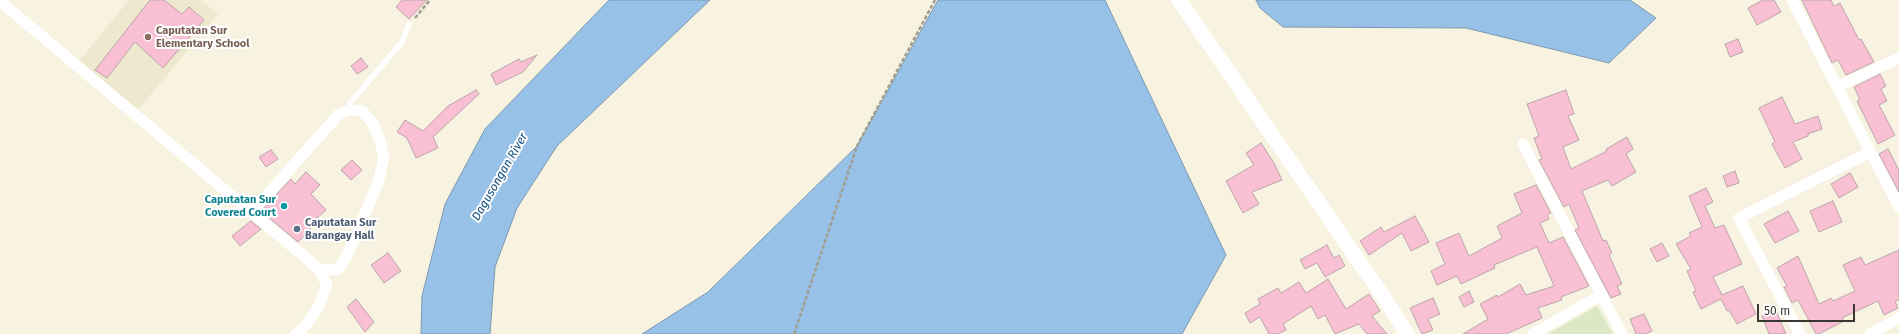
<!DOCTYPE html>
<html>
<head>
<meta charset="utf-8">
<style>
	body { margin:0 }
	#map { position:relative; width:1899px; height:334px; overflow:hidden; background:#f8f3e0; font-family:"Fira Sans",sans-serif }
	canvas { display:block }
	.scale { position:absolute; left:1757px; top:304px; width:98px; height:18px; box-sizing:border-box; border:2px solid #3a3831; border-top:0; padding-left:5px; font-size:12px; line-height:14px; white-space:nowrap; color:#3a3831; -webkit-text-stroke:3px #fff; paint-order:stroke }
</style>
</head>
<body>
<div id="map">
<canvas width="1899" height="334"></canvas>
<div class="scale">50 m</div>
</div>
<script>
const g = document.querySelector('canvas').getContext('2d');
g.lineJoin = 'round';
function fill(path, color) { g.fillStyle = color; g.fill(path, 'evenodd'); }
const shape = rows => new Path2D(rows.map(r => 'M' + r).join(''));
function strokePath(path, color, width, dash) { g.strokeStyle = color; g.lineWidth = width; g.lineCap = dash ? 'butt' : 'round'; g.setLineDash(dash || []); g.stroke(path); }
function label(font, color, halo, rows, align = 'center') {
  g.font = font + ' "Fira Sans",sans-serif'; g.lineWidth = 4; g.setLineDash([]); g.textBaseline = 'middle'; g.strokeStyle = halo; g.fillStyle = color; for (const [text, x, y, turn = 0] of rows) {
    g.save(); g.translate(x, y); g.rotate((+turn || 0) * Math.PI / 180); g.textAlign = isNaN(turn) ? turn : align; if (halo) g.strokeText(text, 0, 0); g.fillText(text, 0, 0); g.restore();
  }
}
fill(shape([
	[129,0,201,0,218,14,138,110,79,61]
]), '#eee8ce');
fill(shape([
	[1597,306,1613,334,1548,334]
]), '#dce8c5');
const water = shape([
	[609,0,710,0,557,146,517,208,495,267,490,334,421,334,422,296,445,204,485,129,609,0],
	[938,0,1105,0,1226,255,1182,334,642,334,708,292,857,146,938,0],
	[1256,0,1630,0,1656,18,1609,63,1466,28,1283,27,1260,8,1256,0]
]);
fill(water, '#98c1e7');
strokePath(water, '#7c98b0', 1);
const building = shape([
	[150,0,164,0,182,14,189,7,204,20,163,68,135,42,107,78,95,70,150,0],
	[402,0,427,0,409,19,396,7,402,0],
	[1763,0,1774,0,1781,12,1757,25,1748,8,1763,0],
	[1802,0,1831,0,1834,6,1840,3,1859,40,1861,39,1874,62,1846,75,1838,60,1832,63,1802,0],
	[1738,39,1743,52,1730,57,1725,44,1738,39],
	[537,55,523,72,496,85,491,74,519,59,521,62,537,55],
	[361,58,368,67,357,74,351,66,361,58],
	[1880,74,1886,86,1881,89,1887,101,1879,105,1895,135,1878,144,1857,101,1860,100,1854,87,1880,74],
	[476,90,479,94,433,137,438,148,416,158,407,138,397,132,405,120,423,131,448,106,476,90],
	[1566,90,1574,114,1568,116,1579,140,1563,147,1571,169,1607,151,1606,149,1627,137,1633,149,1626,154,1636,172,1612,186,1608,180,1582,191,1603,241,1606,240,1612,253,1609,255,1622,284,1617,286,1621,294,1611,298,1575,230,1579,228,1569,204,1564,207,1539,160,1542,159,1534,138,1539,136,1527,104,1566,90],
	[1782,97,1795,124,1818,116,1822,129,1808,134,1808,136,1793,142,1802,159,1785,168,1772,144,1775,142,1759,108,1782,97],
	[1261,143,1274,163,1282,180,1252,192,1259,204,1243,213,1226,181,1254,165,1246,153,1261,143],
	[1888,149,1899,170,1899,192,1879,154,1888,149],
	[271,150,278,159,266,167,259,157,271,150],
	[352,160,362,170,351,180,341,170,352,160],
	[1735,171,1739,183,1727,187,1723,176,1735,171],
	[306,172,320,185,311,194,326,210,308,226,311,229,298,242,261,211,291,179,295,184,306,172],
	[1850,173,1858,187,1839,198,1831,184,1850,173],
	[1536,185,1551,213,1547,215,1549,219,1540,223,1549,243,1563,237,1589,286,1561,297,1562,300,1538,308,1542,318,1506,334,1463,334,1488,319,1480,304,1497,295,1498,297,1520,284,1526,295,1554,286,1537,247,1494,265,1495,268,1461,284,1457,276,1437,285,1431,271,1445,264,1436,243,1459,233,1469,256,1502,238,1497,226,1522,213,1514,194,1536,185],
	[1706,188,1713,202,1705,206,1715,228,1724,225,1742,264,1713,277,1722,295,1743,286,1756,314,1737,324,1729,310,1727,311,1721,299,1701,309,1693,292,1696,291,1687,271,1691,269,1676,244,1691,236,1689,233,1702,227,1689,196,1706,188],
	[1833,201,1842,222,1819,232,1810,211,1833,201],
	[1788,211,1799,231,1775,243,1764,224,1788,211],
	[1415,216,1429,242,1411,251,1402,233,1369,255,1360,241,1381,227,1384,232,1415,216],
	[251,221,261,229,240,246,232,236,251,221],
	[1662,243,1669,256,1657,262,1650,249,1662,243],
	[1327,245,1334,258,1339,255,1345,266,1325,277,1317,263,1305,269,1300,260,1327,245],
	[1899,250,1899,300,1895,301,1898,308,1884,315,1878,301,1842,318,1844,321,1819,334,1816,334,1798,300,1792,303,1784,287,1787,286,1777,268,1798,256,1819,304,1831,298,1833,301,1855,291,1843,265,1861,257,1865,265,1899,250],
	[388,253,401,271,384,283,371,265,388,253],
	[1328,279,1346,309,1369,294,1380,311,1372,316,1387,334,1367,334,1359,324,1335,334,1325,315,1318,319,1311,306,1283,324,1286,330,1278,334,1269,334,1260,317,1250,323,1245,313,1260,304,1258,299,1278,288,1281,293,1299,282,1306,293,1328,279],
	[1469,291,1474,302,1464,307,1459,297,1469,291],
	[1433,298,1440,314,1428,319,1433,330,1422,334,1410,308,1433,298],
	[356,299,374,322,365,332,347,307,356,299],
	[1776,310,1786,334,1769,334,1762,316,1776,310],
	[1644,314,1652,331,1645,334,1636,334,1630,319,1644,314]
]);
fill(building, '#f9c0d3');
strokePath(building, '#baa5ac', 1);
strokePath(shape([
	[415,18,430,0],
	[794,334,857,146,935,0]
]), '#a19e90', 2.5, [4, 2]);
strokePath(shape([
	[349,110,350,103,402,42,409,24]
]), '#fff', 5.5);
strokePath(shape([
	[1792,0,1899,207],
	[0,1,319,269,327,285,318,308,301,331,296,334],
	[1837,87,1899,58],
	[1523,144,1622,334],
	[249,212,259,204,339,114,349,110,362,111,372,122,380,141,384,158,378,183,347,256,337,270,319,269],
	[1533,334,1601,295],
	[1800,334,1739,218,1870,152],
	[1870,334,1899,318]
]), '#fff', 11);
strokePath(shape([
	[1179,0,1387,302,1407,334]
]), '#fff', 15);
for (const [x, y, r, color] of [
	[148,37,4,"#8d6e63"],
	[284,206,4,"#0f9aa8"],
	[297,229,4,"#5c6f8a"]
]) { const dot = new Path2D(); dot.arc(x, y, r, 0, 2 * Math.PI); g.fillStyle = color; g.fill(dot); strokePath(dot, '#fff', 1.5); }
label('bold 11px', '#785e54', '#fff', [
	["Caputatan Sur",156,31],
	["Elementary School",156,44]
], 'left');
label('bold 11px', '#0d838f', '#fff', [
	["Caputatan Sur",276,200],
	["Covered Court",276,213]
], 'right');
label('bold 11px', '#4e5e75', '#fff', [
	["Caputatan Sur",305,223],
	["Barangay Hall",305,236]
], 'left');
label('italic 12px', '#0f4e7e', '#fff', [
	["Dagusongan River",500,177,-60]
]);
</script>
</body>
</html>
